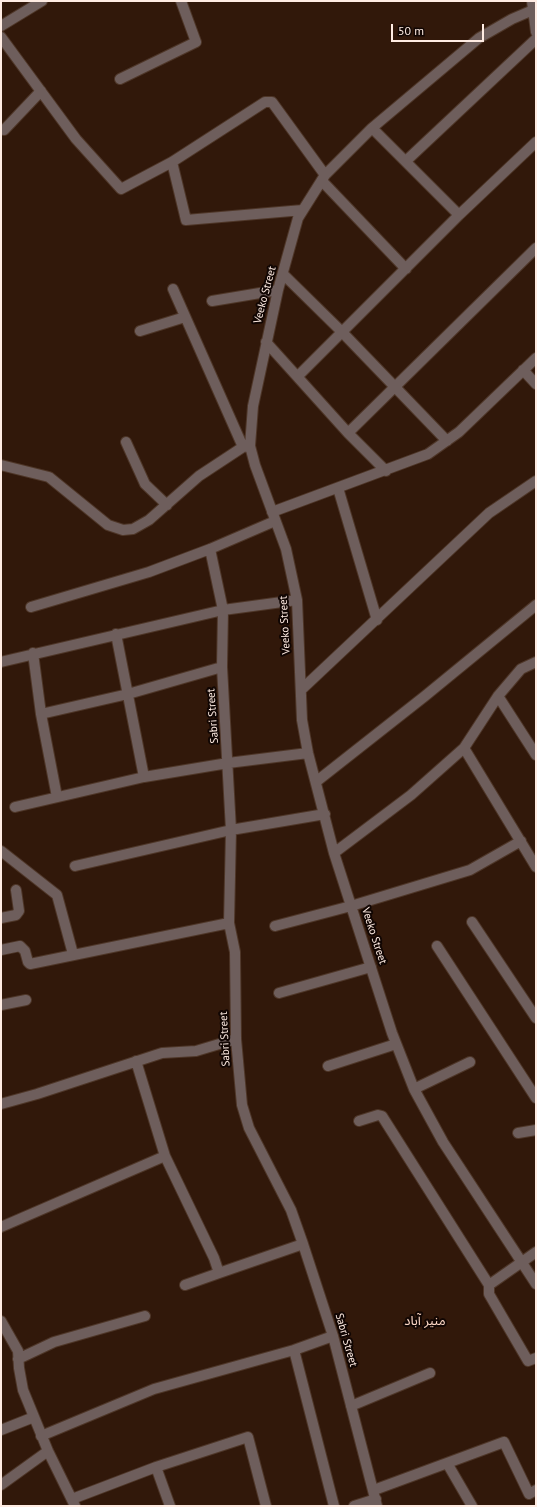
<!DOCTYPE html>
<html>
<head>
<meta charset="utf-8">
<style>
	body { margin:0 }
	#map { position:relative; width:537px; height:1507px; overflow:hidden; background:#31180a; font-family:"PT Sans",sans-serif }
	canvas { display:block }
	.frame { position:absolute; inset:0; border:2px solid #ffece3; pointer-events:none }
	.scale { position:absolute; left:391px; top:24px; width:93px; height:18px; box-sizing:border-box; border:2px solid #ffece3; border-top:0; padding-left:5px; font-size:12px; line-height:14px; white-space:nowrap; color:#ffece3; -webkit-text-stroke:3px #110603; paint-order:stroke }
</style>
</head>
<body>
<div id="map">
<canvas width="537" height="1507"></canvas>
<div class="frame"></div>
<div class="scale">50 m</div>
</div>
<script>
const g = document.querySelector('canvas').getContext('2d');
g.lineJoin = 'round';
const shape = rows => new Path2D(rows.map(r => 'M' + r).join(''));
function strokePath(path, color, width, dash) { g.strokeStyle = color; g.lineWidth = width; g.lineCap = dash ? 'butt' : 'round'; g.setLineDash(dash || []); g.stroke(path); }
function label(font, color, halo, rows, align = 'center') {
  g.font = font + ' "PT Sans","Noto Sans Arabic",sans-serif'; g.lineWidth = 4; g.setLineDash([]); g.textBaseline = 'middle'; g.strokeStyle = halo; g.fillStyle = color; for (const [text, x, y, turn = 0] of rows) {
    g.save(); g.translate(x, y); g.rotate((+turn || 0) * Math.PI / 180); g.textAlign = isNaN(turn) ? turn : align; if (halo) g.strokeText(text, 0, 0); g.fillText(text, 0, 0); g.restore();
  }
}
const street = shape([
	[532,1,536,32],
	[533,10,512,19,479,38,372,128,325,175,298,218,278,290,253,406,250,446,255,465,286,549,297,600,302,720,308,753,334,853,392,1033,414,1089,443,1142,536,1284],
	[1,26,42,1],
	[1,37,76,139,121,189,172,162,265,102,272,102,325,175],
	[120,79,196,42,181,1],
	[372,128,459,215],
	[4,130,41,91],
	[407,160,536,39],
	[172,162,186,220,303,210],
	[322,181,406,269],
	[283,274,342,332,447,441],
	[173,289,243,447],
	[212,301,278,290],
	[140,331,185,317],
	[266,342,348,433,386,471],
	[523,370,536,384],
	[298,376,459,215,536,142],
	[348,433,536,248],
	[126,442,145,484,167,505],
	[1,465,49,477,108,525,123,530,133,529,149,520,199,476,243,447,250,446],
	[338,488,377,620],
	[272,512,428,454,459,432,536,358],
	[210,549,223,610,222,667,231,830,229,923,235,952,236,1039,242,1105,249,1128,291,1210,303,1244,333,1336,377,1506],
	[31,607,149,572,210,549,275,521],
	[116,634,144,777],
	[33,653,41,714,57,797],
	[1,662,223,610,297,600],
	[301,690,489,513,536,481],
	[498,696,536,755],
	[41,714,128,694,222,667],
	[464,748,536,867],
	[317,781,425,696,536,605],
	[15,807,144,777,228,763,308,753],
	[1,851,57,895,73,954],
	[334,853,411,795,464,748,498,696,521,669,536,662],
	[75,866,231,830,325,814],
	[1,918,16,915,19,911,16,890],
	[472,922,536,1018],
	[275,926,351,906,470,870,521,841],
	[437,946,536,1098],
	[1,950,20,946,25,951,28,962,30,964,229,923],
	[279,993,371,967],
	[1,1005,26,1000],
	[328,1066,396,1044],
	[414,1089,470,1062],
	[1,1104,37,1094,162,1053,196,1051,236,1039],
	[359,1121,378,1115,382,1116,489,1285],
	[518,1133,536,1130],
	[165,1156,214,1258,219,1273,303,1244],
	[1,1227,165,1156,136,1061],
	[536,1252,489,1285,489,1294,528,1361,536,1358],
	[185,1285,219,1273],
	[1,1321,18,1351,19,1368,23,1390,48,1451,75,1506],
	[294,1350,334,1506],
	[18,1359,54,1342,145,1316],
	[351,1406,430,1373],
	[1,1430,34,1417],
	[41,1436,154,1389,294,1350,333,1336],
	[447,1463,472,1506],
	[156,1467,170,1506],
	[1,1485,48,1451],
	[374,1490,504,1442,529,1494,536,1490],
	[72,1499,156,1467,248,1437,266,1506],
	[354,1506,376,1499]
]);
strokePath(street, '#4e3628', 12);
strokePath(street, '#6e5e5c', 10);
label('11px', '#ffece3', '#110603', [
	["Veeko Street",265,295,-75],
	["Veeko Street",285,625,-93],
	["Sabri Street",213,716,-94],
	["Veeko Street",374,936,72],
	["Sabri Street",225,1039,-93],
	["Sabri Street",346,1340,74]
]);
label('13px', '#ffdac8', '#110603', [
	["منیر آباد",425,1321]
]);
</script>
</body>
</html>
